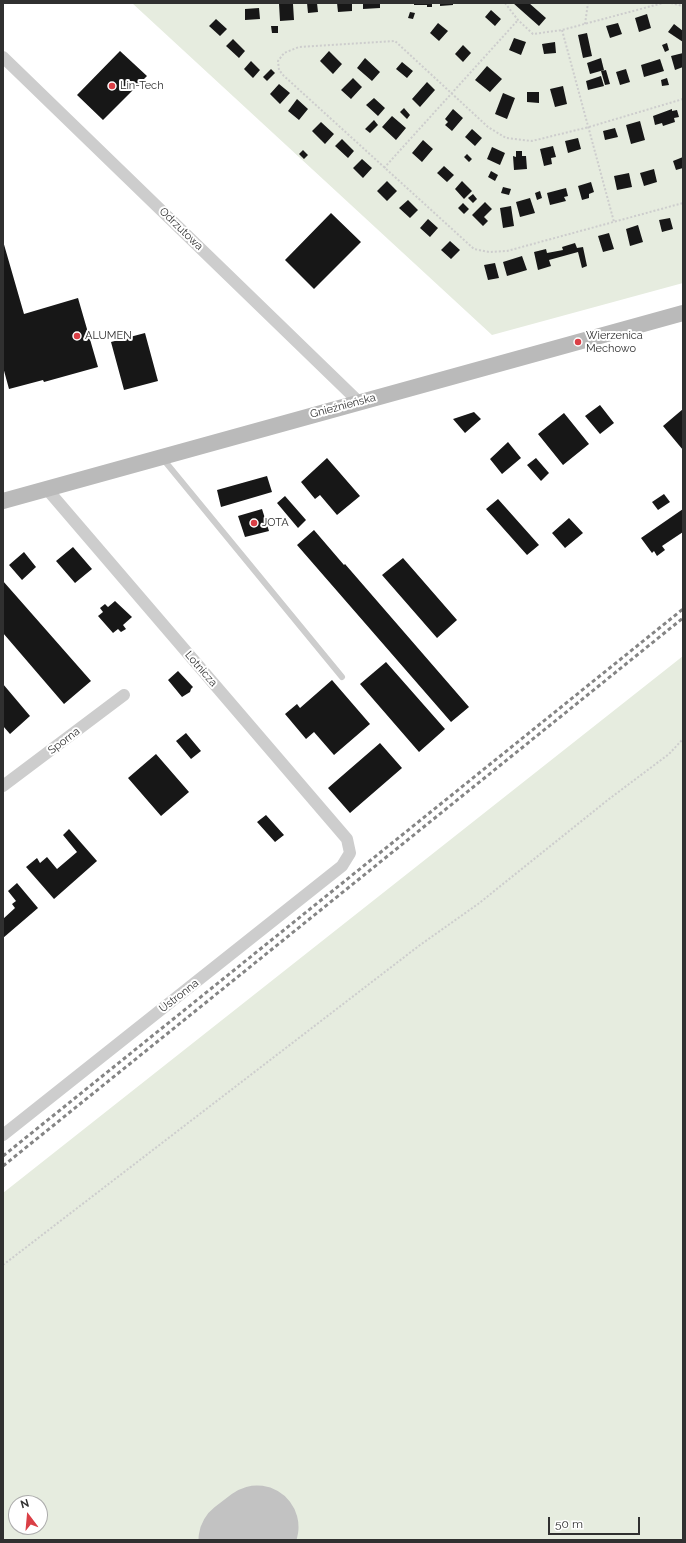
<!DOCTYPE html>
<html>
<head>
<meta charset="utf-8">
<style>
	body { margin:0 }
	#map { position:relative; width:686px; height:1543px; overflow:hidden; background:#fff; font-family:Raleway,sans-serif }
	canvas { display:block }
	.frame { position:absolute; inset:0; border:4px solid #303030; pointer-events:none }
	.north { position:absolute; left:8px; top:1495px; width:40px; height:40px; box-sizing:border-box; background:#fff; border:1px solid #acacac; border-radius:50%; rotate:344deg; font-size:11px; font-weight:700; line-height:16px; text-align:center; color:#303030 }
	.north::after { content:''; display:block; margin:auto; width:14px; height:18px; background:#da3f46; clip-path:polygon(50% 0,100% 100%,50% 72%,0 100%) }
	.scale { position:absolute; left:548px; top:1517px; width:92px; height:18px; box-sizing:border-box; border:2px solid #303030; border-top:0; padding-left:5px; font-size:12px; line-height:14px; white-space:nowrap; color:#303030; -webkit-text-stroke:3px #fff; paint-order:stroke }
</style>
</head>
<body>
<div id="map">
<canvas width="686" height="1543"></canvas>
<div class="frame"></div>
<div class="north">N</div>
<div class="scale">50 m</div>
</div>
<script>
const g = document.querySelector('canvas').getContext('2d');
g.lineJoin = 'round';
function fill(path, color) { g.fillStyle = color; g.fill(path, 'evenodd'); }
const shape = rows => new Path2D(rows.map(r => 'M' + r).join(''));
function strokePath(path, color, width, dash) { g.strokeStyle = color; g.lineWidth = width; g.lineCap = dash ? 'butt' : 'round'; g.setLineDash(dash || []); g.stroke(path); }
function label(font, color, halo, rows, align = 'center') {
  g.font = font + ' Raleway,sans-serif'; g.lineWidth = 4; g.setLineDash([]); g.textBaseline = 'middle'; g.strokeStyle = halo; g.fillStyle = color; for (const [text, x, y, turn = 0] of rows) {
    g.save(); g.translate(x, y); g.rotate((+turn || 0) * Math.PI / 180); g.textAlign = isNaN(turn) ? turn : align; if (halo) g.strokeText(text, 0, 0); g.fillText(text, 0, 0); g.restore();
  }
}
fill(shape([
	[132,3,683,3,683,283,492,335],
	[683,656,683,1540,3,1540,3,1193],
	[16,1503,40,1503,40,1527,16,1527]
]), '#e6ecdf');
strokePath(shape([
	[240,1540,257,1527]
]), '#c2c2c2', 83);
fill(shape([
	[307,3,317,3,318,12,308,13],
	[337,3,352,3,352,11,338,12],
	[363,3,380,3,380,8,363,9],
	[414,3,432,3,432,7,427,7,427,5,414,5],
	[440,3,453,3,453,5,440,6],
	[513,3,529,3,546,18,539,26],
	[279,4,293,4,294,20,280,21],
	[259,8,260,19,245,20,245,9],
	[491,10,501,19,495,26,485,17],
	[410,12,415,13,413,19,408,18],
	[647,14,651,28,639,32,635,18],
	[216,19,227,29,220,36,209,26],
	[438,23,448,31,439,41,430,33],
	[618,23,622,34,610,38,606,26],
	[674,24,683,31,683,42,668,32],
	[271,26,278,26,278,33,272,33],
	[587,33,592,56,583,58,578,35],
	[514,38,526,42,521,55,509,50],
	[233,39,245,51,239,58,226,46],
	[555,42,556,53,544,54,542,44],
	[667,43,669,50,665,52,662,45],
	[463,45,471,53,463,62,455,54],
	[120,51,147,76,103,120,77,95],
	[329,51,342,64,333,74,320,61],
	[683,53,683,67,675,70,671,56],
	[365,58,380,72,372,81,357,68],
	[601,58,604,70,590,74,587,63],
	[660,59,664,71,644,77,641,65],
	[251,61,260,70,253,78,244,69],
	[402,62,413,71,407,78,396,69],
	[487,66,502,79,490,92,475,80],
	[271,69,275,73,267,81,263,77],
	[626,69,630,82,620,85,616,72],
	[606,70,610,84,605,85,601,71],
	[601,76,604,86,588,90,586,81],
	[353,78,362,87,351,99,341,90],
	[667,78,669,85,662,86,661,80],
	[427,82,435,90,420,107,412,99],
	[279,84,290,93,280,104,270,94],
	[563,86,567,104,555,107,550,89],
	[527,92,539,92,539,103,527,102],
	[503,93,515,98,507,119,495,114],
	[374,98,385,108,378,116,366,105],
	[297,99,308,109,299,120,288,111],
	[404,108,410,115,407,119,400,112],
	[453,109,463,118,452,131,445,125,448,122,445,119],
	[672,109,672,111,677,110,679,117,674,118,675,122,663,126,662,123,655,125,653,116],
	[392,116,406,128,396,140,382,127],
	[374,120,378,125,370,133,365,129],
	[640,121,645,140,631,144,626,125],
	[321,122,334,134,325,144,312,131],
	[615,128,618,137,605,140,603,131],
	[472,129,482,138,475,146,465,137],
	[578,138,581,149,568,153,565,141],
	[342,139,354,151,348,158,335,146],
	[423,140,433,149,422,162,412,153],
	[553,146,556,157,551,158,552,164,544,166,540,149],
	[492,147,505,153,500,165,487,159],
	[303,150,308,155,304,159,299,154],
	[516,151,522,151,522,156,526,156,527,169,514,170,513,156,516,157],
	[467,154,472,159,469,162,464,157],
	[683,157,683,168,676,170,673,161],
	[362,159,372,168,363,178,353,168],
	[444,166,454,175,447,182,437,173],
	[654,169,657,182,644,186,640,173],
	[491,171,498,175,495,181,488,177],
	[629,173,632,187,617,190,614,176],
	[387,181,397,191,387,201,377,191],
	[462,181,472,191,464,199,455,189],
	[591,182,594,192,589,194,589,198,582,200,578,186],
	[503,187,511,189,509,195,501,193],
	[566,188,568,196,564,197,566,201,550,205,547,193],
	[540,191,542,198,537,200,535,193],
	[473,194,477,199,473,203,468,198],
	[530,198,535,213,520,217,516,202],
	[408,200,418,210,410,218,399,208],
	[485,202,492,209,484,217,488,221,483,226,472,215],
	[463,203,469,209,464,214,458,208],
	[511,206,514,226,503,228,500,208],
	[331,213,361,242,314,289,285,260],
	[670,218,673,229,662,232,659,220],
	[428,219,438,228,430,237,420,228],
	[638,225,643,242,630,246,626,229],
	[609,233,614,249,603,252,598,236],
	[3,241,24,314,78,298,98,367,44,382,43,380,9,389,3,367],
	[450,241,460,250,451,259,441,250],
	[575,243,577,248,583,247,587,266,582,268,578,252,549,260,551,266,538,270,534,252,546,249,547,253,563,250,562,247],
	[522,256,527,270,507,276,503,262],
	[495,263,499,278,488,280,484,265],
	[145,333,158,381,124,390,111,342],
	[600,405,614,423,600,434,585,416],
	[683,409,683,450,663,426],
	[474,412,481,419,465,433,453,419],
	[564,413,589,444,563,465,538,434],
	[508,442,521,458,502,474,490,459],
	[327,458,360,496,337,515,320,495,315,499,301,482],
	[536,458,549,473,541,481,527,465],
	[267,476,272,492,221,507,217,490],
	[664,494,670,502,658,510,652,502],
	[285,496,306,520,298,528,277,503],
	[498,499,539,545,527,555,486,509],
	[262,509,269,531,245,537,238,516],
	[683,509,683,532,662,546,665,550,657,556,654,551,652,553,641,538],
	[569,518,583,533,565,548,552,533],
	[314,530,344,565,345,564,469,707,451,722,297,545],
	[73,547,92,569,75,583,56,561],
	[24,552,36,567,22,580,9,565],
	[403,558,457,620,437,638,382,575],
	[3,581,91,681,64,704,3,633],
	[115,601,132,617,123,625,126,629,121,632,118,629,113,633,98,616,103,612,100,608,105,604,108,607],
	[386,662,445,729,419,752,360,684],
	[178,671,193,687,191,689,190,692,182,697,168,680],
	[332,680,370,724,334,755,314,732,306,739,285,714,297,704,300,708],
	[3,684,30,716,10,734,3,726],
	[186,733,201,751,191,759,176,741],
	[380,743,402,768,350,813,328,788],
	[156,754,189,792,161,816,128,778],
	[266,815,284,835,275,842,257,822],
	[69,829,97,861,54,899,26,867,37,858,40,863,47,857,57,869,77,852,63,835],
	[17,883,38,908,3,938,3,919,15,908,12,904,16,901,8,891]
]), '#171717');
strokePath(shape([
	[505,3,518,20,533,34,562,30,663,3],
	[671,3,683,6],
	[585,24,588,3],
	[562,30,614,222],
	[683,99,589,127,532,141,506,138,488,127,395,41,299,47,284,53,278,61,279,70,284,76,474,249,489,252,507,251,683,203],
	[384,168,518,20],
	[3,1265,420,945,478,904,609,799,669,754,683,739]
]), '#cdcdcd', 2, [2, 2]);
strokePath(shape([
	[163,459,342,677]
]), '#cdcdcd', 6);
strokePath(shape([
	[3,57,359,402],
	[3,786,124,695],
	[3,1135,342,866,350,853,347,839,46,488]
]), '#cdcdcd', 12);
strokePath(shape([
	[3,501,683,313]
]), '#bababa', 16);
strokePath(shape([
	[3,1156,683,609],
	[3,1166,683,618]
]), '#858585', 3, [4, 3]);
for (const [x, y, r, color] of [
	[112,86,4,"#da3f46"],
	[77,336,4,"#da3f46"],
	[578,342,4,"#da3f46"],
	[254,523,4,"#da3f46"]
]) { const dot = new Path2D(); dot.arc(x, y, r, 0, 2 * Math.PI); g.fillStyle = color; g.fill(dot); strokePath(dot, '#fff', 1.5); }
label('11px', '#303030', '#fff', [
	["Lin-Tech",120,86],
	["ALUMEN",85,336],
	["Wierzenica",586,336],
	["Mechowo",586,349],
	["JOTA",262,523]
], 'left');
label('11px', '#303030', '#fff', [
	["Odrzutowa",181,229,44],
	["Gnieźnieńska",343,406,-15],
	["Lotnicza",201,669,49],
	["Sporna",64,741,-37],
	["Ustronna",179,996,-38]
]);
</script>
</body>
</html>
